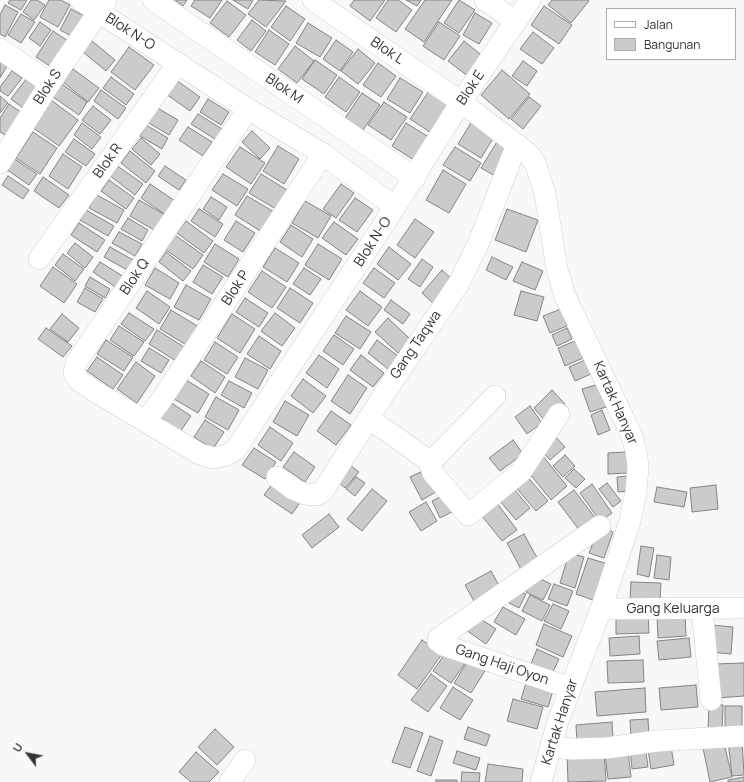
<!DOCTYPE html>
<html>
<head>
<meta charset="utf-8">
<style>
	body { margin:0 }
	#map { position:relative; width:744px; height:782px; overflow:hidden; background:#f7f8f9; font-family:Manrope,sans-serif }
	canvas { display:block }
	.legend { position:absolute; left:606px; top:8px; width:130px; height:52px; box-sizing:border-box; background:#fff; border:1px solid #adadae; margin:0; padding:5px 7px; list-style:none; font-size:12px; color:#333334 }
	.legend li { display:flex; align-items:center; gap:8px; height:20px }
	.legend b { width:20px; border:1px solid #adadae }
	.north { position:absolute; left:8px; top:734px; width:40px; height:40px; -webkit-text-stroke:3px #fff; paint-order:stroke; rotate:302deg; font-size:11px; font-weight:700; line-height:16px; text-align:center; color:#333334 }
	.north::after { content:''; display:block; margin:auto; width:14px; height:18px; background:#333334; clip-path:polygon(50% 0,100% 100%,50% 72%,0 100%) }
</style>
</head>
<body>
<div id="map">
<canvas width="744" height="782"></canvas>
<ul class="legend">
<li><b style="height:5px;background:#fff"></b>Jalan</li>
<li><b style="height:11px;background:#cccbca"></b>Bangunan</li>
</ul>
<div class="north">U</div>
</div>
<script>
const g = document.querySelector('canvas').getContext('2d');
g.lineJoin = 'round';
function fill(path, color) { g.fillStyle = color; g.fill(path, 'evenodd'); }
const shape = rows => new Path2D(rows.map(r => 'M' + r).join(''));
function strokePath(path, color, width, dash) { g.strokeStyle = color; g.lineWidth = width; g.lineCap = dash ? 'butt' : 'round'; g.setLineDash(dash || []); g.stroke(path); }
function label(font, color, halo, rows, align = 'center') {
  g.font = font + ' Manrope,sans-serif'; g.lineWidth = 3; g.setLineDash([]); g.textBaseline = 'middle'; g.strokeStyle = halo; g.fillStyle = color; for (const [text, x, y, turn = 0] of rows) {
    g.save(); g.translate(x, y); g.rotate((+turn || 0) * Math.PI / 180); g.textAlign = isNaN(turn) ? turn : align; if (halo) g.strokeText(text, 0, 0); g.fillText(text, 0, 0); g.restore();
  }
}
const building = shape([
	[10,0,27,0,21,10,8,3,10,0],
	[31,0,37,0,45,5,34,20,23,12,31,0],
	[49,0,61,0,70,5,58,27,40,17,49,0],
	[175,0,187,0,183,6,175,0],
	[195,0,222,0,210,18,191,6,195,0],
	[233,0,253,0,248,9,233,0],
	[259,0,286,1,266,27,248,14,259,0],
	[354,0,385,0,370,21,350,6,354,0],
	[388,0,398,0,412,10,396,32,376,18,388,0],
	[406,0,421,0,417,6,406,0],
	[425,0,452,0,424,42,405,29,425,0],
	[459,0,475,10,459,33,444,23,459,0],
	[552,0,588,0,589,1,571,23,548,5,552,0],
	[227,1,246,15,229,37,210,23,227,1],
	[5,5,18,12,5,37,0,34,0,15,5,5],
	[286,6,305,19,290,41,271,27,286,6],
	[544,6,572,25,559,44,531,25,544,6],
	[71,9,86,17,75,38,60,30,71,9],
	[475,13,492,23,479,44,463,35,475,13],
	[21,14,35,22,21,43,8,35,21,14],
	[252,20,266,31,251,51,237,40,252,20],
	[40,22,51,30,40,46,29,38,40,22],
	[439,22,460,36,444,60,423,46,439,22],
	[308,23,332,38,320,57,296,43,308,23],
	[269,30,289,44,275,65,255,52,269,30],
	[53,31,73,44,56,70,36,57,53,31],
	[533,32,554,48,542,64,520,49,533,32],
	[336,40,353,52,340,71,323,59,336,40],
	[92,41,115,60,106,71,83,52,92,41],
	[464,41,485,58,469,77,448,61,464,41],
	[295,46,314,61,297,83,278,69,295,46],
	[129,47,154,65,135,90,111,72,129,47],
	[358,49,375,63,358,84,341,71,358,49],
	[315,60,337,75,324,94,302,79,315,60],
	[0,61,7,66,0,78,0,61],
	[523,61,537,71,527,86,512,76,523,61],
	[378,63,396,76,381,97,363,85,378,63],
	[73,69,99,88,88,102,63,82,73,69],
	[502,70,530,94,509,119,481,95,502,70],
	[12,71,22,78,8,96,0,91,0,87,12,71],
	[111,77,134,94,126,105,103,88,111,77],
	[339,77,360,92,346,112,325,97,339,77],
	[27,78,39,87,23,108,11,99,27,78],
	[400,78,423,92,410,113,387,99,400,78],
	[176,80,200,97,190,111,166,94,176,80],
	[59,82,87,102,79,115,50,95,59,82],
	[101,90,126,108,118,119,94,101,101,90],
	[429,91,449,105,430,132,410,119,429,91],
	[362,93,380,105,363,130,345,118,362,93],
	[0,96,8,103,0,113,0,96],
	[529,97,541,106,523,129,511,119,529,97],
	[208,99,229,112,221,125,200,112,208,99],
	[51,100,78,120,59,146,32,127,51,100],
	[384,102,407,117,391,140,368,125,384,102],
	[9,104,22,113,7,136,0,132,0,118,9,104],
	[93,106,111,120,100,134,82,120,93,106],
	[156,107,178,120,169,135,147,122,156,107],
	[198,114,222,129,215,139,191,124,198,114],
	[82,123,101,137,92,149,74,135,82,123],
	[406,123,432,139,417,162,392,146,406,123],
	[471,123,494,137,481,158,458,144,471,123],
	[146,125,168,138,162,149,140,136,146,125],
	[188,127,212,142,203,156,179,140,188,127],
	[252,131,270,148,260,159,242,142,252,131],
	[33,132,57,148,40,174,16,158,33,132],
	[141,138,160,154,151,165,132,149,141,138],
	[74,139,95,154,86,166,65,152,74,139],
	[498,140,513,149,497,177,481,168,498,140],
	[278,146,299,159,284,184,263,171,278,146],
	[240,147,265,163,251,184,226,167,240,147],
	[455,147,481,163,470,181,443,165,455,147],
	[130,151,155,171,146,183,121,163,130,151],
	[63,154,82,167,68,189,49,176,63,154],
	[13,158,37,174,29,185,6,169,13,158],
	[116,165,143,184,135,195,109,175,116,165],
	[165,166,186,180,179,190,158,176,165,166],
	[443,170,466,184,449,213,426,200,443,170],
	[223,174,248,189,237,206,212,190,223,174],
	[261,174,287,190,276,209,249,193,261,174],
	[8,176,29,190,23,199,2,185,8,176],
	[43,177,69,195,59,208,34,191,43,177],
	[109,180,134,198,126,209,101,191,109,180],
	[150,184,178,203,169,217,141,198,150,184],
	[341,184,354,193,336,218,323,209,341,184],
	[97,195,124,210,117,223,89,208,97,195],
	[247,196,274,212,262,232,235,215,247,196],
	[211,197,227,207,219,220,203,209,211,197],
	[355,198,373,210,357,232,339,220,355,198],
	[139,200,165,215,156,231,130,216,139,200],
	[305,201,331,216,318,238,292,223,305,201],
	[199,209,223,224,215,237,191,221,199,209],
	[507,209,538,220,526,252,495,240,507,209],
	[86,210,114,226,108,236,80,220,86,210],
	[128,218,148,230,142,241,121,229,128,218],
	[415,219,434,232,415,258,397,245,415,219],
	[186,221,213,241,204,253,177,233,186,221],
	[236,221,255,233,243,252,224,240,236,221],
	[334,222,358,239,346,255,322,238,334,222],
	[79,223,105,240,97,252,71,235,79,223],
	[291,225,313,239,302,257,280,242,291,225],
	[119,232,142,244,135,256,112,243,119,232],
	[172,233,203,255,193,269,162,247,172,233],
	[75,243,93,257,85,268,67,253,75,243],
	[215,244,239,259,228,277,204,262,215,244],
	[318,244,342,259,329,280,305,265,318,244],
	[110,247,135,261,129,271,104,257,110,247],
	[389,247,411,264,398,280,377,264,389,247],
	[275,248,299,263,287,282,263,267,275,248],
	[166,252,191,271,183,281,159,262,166,252],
	[63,254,84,269,75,281,55,265,63,254],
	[492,257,513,267,506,280,486,270,492,257],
	[422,259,433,267,420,287,408,279,422,259],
	[100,262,124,277,117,288,93,272,100,262],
	[522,262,543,271,535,290,513,281,522,262],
	[203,265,223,277,212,294,193,282,203,265],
	[53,267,77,284,64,303,40,286,53,267],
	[155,268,179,283,170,299,145,285,155,268],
	[304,268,321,279,310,295,293,284,304,268],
	[374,268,395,283,384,298,363,283,374,268],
	[442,270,455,282,435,305,422,293,442,270],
	[262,271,286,287,272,308,248,292,262,271],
	[90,277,110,289,105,298,85,286,90,277],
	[186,285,211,299,199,320,174,307,186,285],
	[85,288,103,299,95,312,77,302,85,288],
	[290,288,313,303,300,323,277,308,290,288],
	[147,291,170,307,159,324,136,308,147,291],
	[360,291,382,307,368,326,346,310,360,291],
	[521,291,544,297,537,321,514,315,521,291],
	[245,298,268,313,259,327,236,312,245,298],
	[391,300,410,314,403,324,384,310,391,300],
	[561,309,567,326,550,333,543,316,561,309],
	[171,310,199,327,188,346,160,329,171,310],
	[129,313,154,329,145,341,121,324,129,313],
	[275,313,295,328,282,346,261,331,275,313],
	[62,314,79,328,68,342,50,329,62,314],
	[232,314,255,329,240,353,217,338,232,314],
	[346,316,371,332,360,349,335,333,346,316],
	[388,318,410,339,398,353,375,332,388,318],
	[119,326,144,342,134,356,110,340,119,326],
	[46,328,72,346,63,357,38,339,46,328],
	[567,328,572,339,557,346,552,335,567,328],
	[157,330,184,347,176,361,149,344,157,330],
	[334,335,354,349,343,365,323,351,334,335],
	[259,336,281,351,270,369,247,354,259,336],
	[106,340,133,357,124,371,97,354,106,340],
	[377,340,398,356,388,369,368,353,377,340],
	[575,341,583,358,565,366,558,348,575,341],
	[215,342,238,357,227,374,204,360,215,342],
	[149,348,169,360,161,373,141,361,149,348],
	[319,355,339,369,327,388,306,373,319,355],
	[361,355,384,373,373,387,350,370,361,355],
	[97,357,123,375,113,389,87,371,97,357],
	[245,358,268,370,258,389,235,377,245,358],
	[585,360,591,374,575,381,569,367,585,360],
	[201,361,225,377,215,393,191,376,201,361],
	[136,362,155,376,137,403,117,389,136,362],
	[348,375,367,388,350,414,331,401,348,375],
	[303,379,326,396,313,413,291,396,303,379],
	[186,380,209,394,198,413,174,399,186,380],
	[229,381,252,393,244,408,221,395,229,381],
	[599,384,606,407,590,412,582,389,599,384],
	[552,390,565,404,546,422,534,408,552,390],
	[216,397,239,410,228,430,205,417,216,397],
	[285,401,309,415,297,436,273,422,285,401],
	[170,402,191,416,180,432,160,417,170,402],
	[530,406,542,423,527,434,515,417,530,406],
	[602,410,610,430,598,435,591,415,602,410],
	[331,411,351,425,336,445,317,431,331,411],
	[205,420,224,432,213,449,194,437,205,420],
	[270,427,293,443,281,461,258,445,270,427],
	[555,436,565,447,550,460,540,449,555,436],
	[513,440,523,454,500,471,489,458,513,440],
	[254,448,276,462,265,479,242,465,254,448],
	[294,452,315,467,305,482,283,467,294,452],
	[627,452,628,473,608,474,608,453,627,452],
	[542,455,567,486,551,500,525,468,542,455],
	[565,455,575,466,563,477,553,466,565,455],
	[349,464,359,472,345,488,336,480,349,464],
	[574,469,585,479,576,488,565,478,574,469],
	[425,470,436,492,422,500,410,477,425,470],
	[525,474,548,501,536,511,513,484,525,474],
	[628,476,629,491,618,492,617,477,628,476],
	[356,477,365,483,355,496,346,489,356,477],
	[276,479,303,498,292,514,264,495,276,479],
	[607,483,621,501,613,507,599,489,607,483],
	[592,484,612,513,600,521,580,493,592,484],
	[716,485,718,509,692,512,690,488,716,485],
	[657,487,687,492,684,507,654,502,657,487],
	[513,488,530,508,516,520,499,500,513,488],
	[372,489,387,501,362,531,347,519,372,489],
	[574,490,596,519,580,531,558,502,574,490],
	[448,493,456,510,440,518,432,501,448,493],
	[494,499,517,530,502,541,478,511,494,499],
	[426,502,437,521,421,531,409,512,426,502],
	[329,514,339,527,312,548,302,535,329,514],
	[599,527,613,532,604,558,589,553,599,527],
	[524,534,540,563,523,573,507,543,524,534],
	[641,546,654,548,649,577,637,574,641,546],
	[569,553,584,557,575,588,560,583,569,553],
	[657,555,671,557,669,580,654,578,657,555],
	[588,558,605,563,593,600,576,594,588,558],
	[491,571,502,591,476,605,465,585,491,571],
	[534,576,551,584,543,600,526,592,534,576],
	[631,582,661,583,660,601,630,600,631,582],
	[554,584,573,591,567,606,548,599,554,584],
	[516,590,526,594,519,608,509,603,516,590],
	[530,595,550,605,542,621,522,611,530,595],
	[553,604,569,611,561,629,544,621,553,604],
	[503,607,525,619,516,635,494,622,503,607],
	[648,613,649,633,616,634,616,615,648,613],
	[685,614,686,636,658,638,657,616,685,614],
	[476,616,496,629,486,644,466,630,476,616],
	[544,624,572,636,563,657,536,645,544,624],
	[712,625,733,627,731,654,710,652,712,625],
	[639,636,640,654,610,656,609,638,639,636],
	[689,638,691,657,659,660,657,641,689,638],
	[422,640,442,654,417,689,398,675,422,640],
	[448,649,466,662,451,683,433,671,448,649],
	[537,649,559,659,551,676,530,666,537,649],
	[471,656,488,666,471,693,454,683,471,656],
	[643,660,644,682,608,683,607,661,643,660],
	[744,663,744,696,716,698,714,664,744,663],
	[431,674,447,686,428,712,411,700,431,674],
	[526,683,553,691,548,707,521,699,526,683],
	[696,685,698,707,661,710,659,688,696,685],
	[453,687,473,700,460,720,440,708,453,687],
	[645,688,646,712,597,716,595,692,645,688],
	[513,699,543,707,537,729,507,721,513,699],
	[709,704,723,705,722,731,708,731,709,704],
	[725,706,742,706,742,733,725,733,725,706],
	[648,719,649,737,631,738,630,720,648,719],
	[612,722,613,739,577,742,576,725,612,722],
	[405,727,423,733,410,768,392,762,405,727],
	[468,727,490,735,486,746,464,739,468,727],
	[215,729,234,747,217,765,198,747,215,729],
	[430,736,443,741,431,776,417,771,430,736],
	[742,739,744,775,732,776,728,741,742,739],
	[670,740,674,765,651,769,647,744,670,740],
	[724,743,732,777,710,782,703,748,724,743],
	[645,745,648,767,632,769,630,747,645,745],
	[457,751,480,758,476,770,453,763,457,751],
	[628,751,631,777,608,779,605,754,628,751],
	[196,752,219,772,209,782,191,782,179,772,196,752],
	[604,752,606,781,568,782,567,754,604,752],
	[488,764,523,769,522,782,485,782,488,764],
	[462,772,480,773,479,782,461,782,462,772],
	[744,777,744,782,728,782,728,780,744,777],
	[436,780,457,780,457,782,436,782,436,780]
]);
fill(building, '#cccbca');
strokePath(building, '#848483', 1);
const minor = shape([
	[80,0,248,109,323,154,395,207,236,449,227,455,213,458,200,454,96,392,79,381,74,373,76,363,248,109],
	[153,0,415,178],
	[313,0,461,102,529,154,536,165,545,194,557,269,565,296,632,436,636,451,638,466,636,492,630,521,601,609,558,721,541,782],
	[485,0,516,22],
	[0,49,50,83],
	[0,163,50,83,106,1],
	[395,207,461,102,530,0],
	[39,259,178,63],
	[368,419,390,433,429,461,433,473,468,515,521,472,559,414],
	[146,420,160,402,323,154],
	[430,463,495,396],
	[277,477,293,489,305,494,317,495,323,491,386,391,459,283,479,242,517,144],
	[601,609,744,608],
	[702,609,711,700],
	[570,688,443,645,438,641,439,638,600,526],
	[551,747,573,749,607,748,657,741,744,736],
	[230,782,245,760]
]);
strokePath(minor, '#cfcfd0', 22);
strokePath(minor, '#fff', 21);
label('14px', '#333334', '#fff', [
	["Blok N-O",130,32,33],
	["Blok L",387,51,34],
	["Blok S",48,87,-57],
	["Blok E",471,88,-56],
	["Blok M",284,89,34],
	["Blok R",108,161,-55],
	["Blok N-O",373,242,-57],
	["Blok Q",135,277,-56],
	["Blok P",236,288,-57],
	["Gang Taqwa",416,345,-56],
	["Kartak Hanyar",615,403,66],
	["Gang Keluarga",673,609],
	["Gang Haji Oyon",502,665,19],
	["Kartak Hanyar",560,722,-72]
]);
</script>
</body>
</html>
